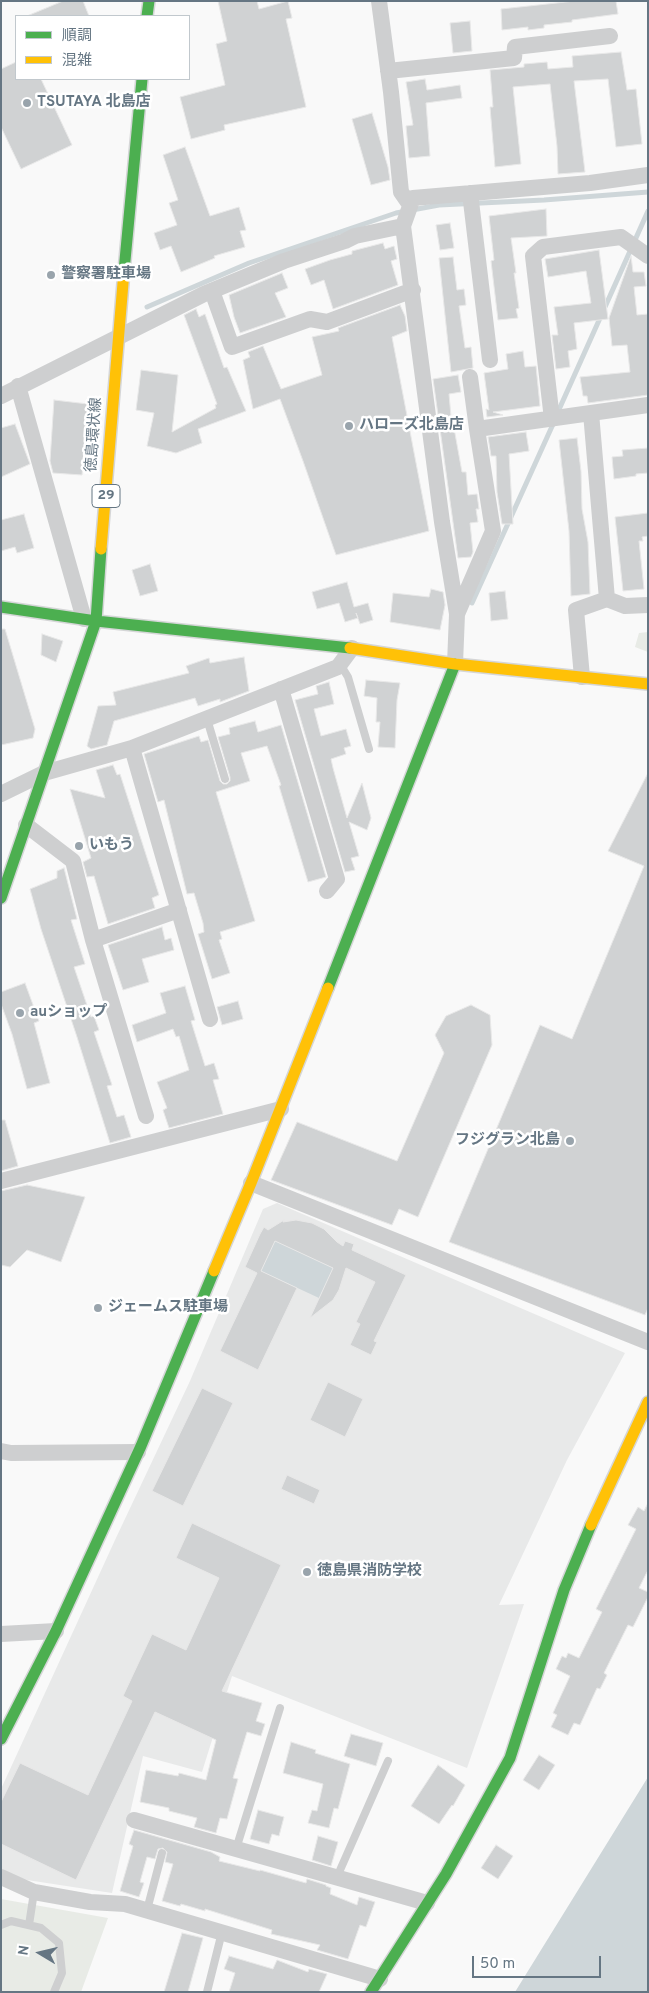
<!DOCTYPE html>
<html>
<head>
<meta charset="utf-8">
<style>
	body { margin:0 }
	#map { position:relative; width:649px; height:1993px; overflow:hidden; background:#f9f9f9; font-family:Overpass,"Noto Sans JP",sans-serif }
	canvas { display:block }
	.frame { position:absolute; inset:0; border:2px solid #657683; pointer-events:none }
	.legend { position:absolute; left:15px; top:15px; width:175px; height:65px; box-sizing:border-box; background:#fff; border:1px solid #c1c8cd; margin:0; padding:6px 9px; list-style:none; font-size:15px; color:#657683 }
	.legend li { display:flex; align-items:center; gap:10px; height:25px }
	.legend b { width:25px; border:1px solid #c1c8cd }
	.north { position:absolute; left:15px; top:1928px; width:50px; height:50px; -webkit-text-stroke:4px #fff; paint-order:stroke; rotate:279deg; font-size:14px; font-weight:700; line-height:20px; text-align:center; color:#657683 }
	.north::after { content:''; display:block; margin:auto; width:18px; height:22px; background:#657683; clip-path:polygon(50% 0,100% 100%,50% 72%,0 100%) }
	.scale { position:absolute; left:472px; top:1956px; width:129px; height:22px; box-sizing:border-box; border:2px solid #657683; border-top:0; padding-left:6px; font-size:15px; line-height:18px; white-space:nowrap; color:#657683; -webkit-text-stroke:4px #fff; paint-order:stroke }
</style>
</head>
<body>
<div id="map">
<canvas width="649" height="1993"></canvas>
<div class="frame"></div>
<ul class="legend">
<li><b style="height:6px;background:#4caf50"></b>順調</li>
<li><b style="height:6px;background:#ffc107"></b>混雑</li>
</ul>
<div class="north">N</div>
<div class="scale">50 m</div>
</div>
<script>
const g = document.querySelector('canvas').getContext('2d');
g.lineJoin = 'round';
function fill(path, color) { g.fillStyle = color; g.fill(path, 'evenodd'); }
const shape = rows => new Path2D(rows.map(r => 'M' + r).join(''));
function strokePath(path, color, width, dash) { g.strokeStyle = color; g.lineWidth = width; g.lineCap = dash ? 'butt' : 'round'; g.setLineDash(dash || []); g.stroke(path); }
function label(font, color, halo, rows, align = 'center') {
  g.font = font + ' Overpass,"Noto Sans JP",sans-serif'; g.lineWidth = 5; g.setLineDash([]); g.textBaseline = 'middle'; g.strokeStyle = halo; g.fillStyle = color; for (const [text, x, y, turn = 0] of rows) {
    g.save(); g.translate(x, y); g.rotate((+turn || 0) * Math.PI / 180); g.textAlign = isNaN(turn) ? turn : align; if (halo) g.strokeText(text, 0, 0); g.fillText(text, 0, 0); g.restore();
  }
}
fill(shape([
	[277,1203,625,1353,567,1460,499,1605,524,1604,467,1768,232,1676,202,1772,143,1756,112,1893,1,1876,1,1789,115,1540,190,1381,263,1209]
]), '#e8e9e9');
fill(shape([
	[648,632,648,652,635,647,639,633],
	[1,1899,108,1918,81,1992,1,1992]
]), '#e8ebe6');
fill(shape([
	[275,1241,333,1268,319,1298,261,1271],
	[648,1777,648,1992,515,1992]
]), '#ced6d9');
strokePath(shape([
	[147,307,249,263,396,213,439,205,544,200,648,192],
	[557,414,648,211],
	[472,603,554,422]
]), '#ced6d9', 5);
const building = shape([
	[63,1,83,1,89,16,27,16,63,1],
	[218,1,257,1,259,9,288,1,292,18,286,19,306,107,224,125,225,130,191,139,180,97,225,85,216,44,227,41,218,1],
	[575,1,616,1,618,14,572,20,572,22,544,25,544,28,528,30,528,27,502,30,501,9,575,1],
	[470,21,472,51,453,53,450,23,470,21],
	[621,52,627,90,636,89,642,144,616,147,608,79,574,81,585,172,558,174,557,146,550,84,513,87,521,164,495,167,490,107,493,107,490,70,524,67,524,64,547,62,548,69,573,67,572,56,621,52],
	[16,62,16,79,41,79,72,145,21,169,1,127,1,69,16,62],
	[425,79,427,90,460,85,462,98,426,103,430,156,409,158,406,126,413,125,406,82,425,79],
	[372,113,388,167,390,180,371,185,352,119,372,113],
	[185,147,210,216,239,207,246,230,240,231,245,247,214,256,215,258,181,272,171,246,160,250,154,233,177,225,169,203,178,200,163,155,185,147],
	[546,209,547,236,511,238,516,273,514,273,519,308,516,309,518,318,498,320,491,261,494,260,489,216,546,209],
	[450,223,454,248,440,250,436,225,450,223],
	[383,243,385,249,394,246,397,259,391,261,398,285,333,309,324,280,311,285,305,269,330,260,352,254,352,251,383,243],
	[599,250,608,319,574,323,577,349,568,351,570,367,556,369,552,335,558,335,554,307,591,303,586,271,548,277,545,259,599,250],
	[631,256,633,272,644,272,646,286,634,287,637,315,648,314,648,395,588,403,587,396,583,396,580,377,630,372,627,345,612,346,609,318,631,256],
	[453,257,457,290,464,289,466,305,459,306,465,348,471,347,473,368,451,372,439,258,453,257],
	[282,273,288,288,275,293,286,317,240,333,234,317,229,295,282,273],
	[400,305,405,316,407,331,392,337,429,531,336,555,303,461,280,399,253,409,243,360,250,357,248,352,263,346,281,389,322,375,312,337,339,331,338,328,400,305],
	[196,309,199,317,205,314,224,368,227,367,246,411,198,429,202,443,176,453,147,446,154,413,136,410,141,370,178,375,172,432,216,408,215,405,217,404,184,315,196,309],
	[523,351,525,367,536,366,540,406,493,412,503,415,487,417,486,409,489,410,484,373,508,369,506,354,523,351],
	[458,375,461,392,449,394,452,428,454,428,462,472,466,472,468,495,477,494,479,509,476,509,478,522,470,523,473,552,471,557,458,558,433,379,458,375],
	[54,400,88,404,82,475,53,473,50,461,54,400],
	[15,424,30,464,1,477,1,428,15,424],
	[526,432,529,451,509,454,513,524,502,524,497,492,496,456,491,456,488,437,526,432],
	[577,438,581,471,582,509,588,542,590,594,571,596,569,531,559,440,577,438],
	[648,448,648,473,636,474,636,476,614,479,612,457,623,456,622,450,648,448],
	[648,513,648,536,642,537,643,541,639,541,644,589,623,591,615,517,648,513],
	[24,514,34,548,17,553,15,547,1,551,1,520,24,514],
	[150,564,158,591,140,596,132,570,150,564],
	[347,582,354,607,368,603,373,620,360,624,356,613,358,618,345,622,339,603,317,609,312,592,347,582],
	[431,589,443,592,445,605,440,630,390,622,393,593,429,597,431,589],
	[505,591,508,619,491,621,489,593,505,591],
	[1,629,5,629,35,729,33,738,1,745,1,629],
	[42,634,63,641,56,662,41,655,42,634],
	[244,657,249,691,220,702,220,699,198,706,195,698,114,721,107,745,91,749,87,746,98,706,116,705,113,692,189,673,186,666,209,658,210,663,244,657],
	[366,680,400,683,397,700,395,748,378,747,380,722,376,722,377,698,364,696,366,680],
	[329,682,334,704,314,709,321,736,346,729,351,746,344,748,346,754,331,759,333,768,347,818,362,783,371,818,367,830,349,822,359,856,351,858,355,870,345,872,295,700,318,694,316,686,329,682],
	[255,721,258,732,281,725,326,877,308,882,279,786,281,785,267,746,241,753,250,781,216,792,255,921,220,932,222,939,219,940,230,973,212,979,198,934,204,932,203,923,194,893,187,894,164,800,158,802,144,754,199,736,201,742,208,740,220,781,223,784,227,784,230,781,230,777,218,737,230,734,229,728,255,721],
	[113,765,117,775,120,774,159,895,152,898,155,908,108,924,94,876,87,877,83,862,91,858,70,789,105,798,96,770,113,765],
	[648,773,648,1308,645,1315,449,1242,540,1025,572,1039,644,866,608,851,648,773],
	[64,868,77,919,71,920,85,964,74,967,91,1017,94,1016,99,1030,94,1032,112,1085,107,1086,117,1117,124,1115,131,1137,110,1143,77,1037,41,929,30,889,57,878,57,871,64,868],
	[162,927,165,940,171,938,174,950,142,959,149,982,123,990,108,945,162,927],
	[25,983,39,1021,34,1023,50,1083,27,1089,12,1034,1,1004,1,992,25,983],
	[185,986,195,1020,191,1021,205,1066,214,1063,219,1079,213,1080,223,1114,169,1128,163,1110,167,1108,157,1082,189,1070,179,1036,176,1037,173,1029,137,1042,132,1025,166,1013,160,993,185,986],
	[238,1001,243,1019,222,1025,217,1007,238,1001],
	[471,1005,490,1015,492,1045,418,1217,399,1209,392,1225,271,1180,297,1122,397,1161,444,1053,435,1035,446,1016,471,1005],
	[1,1120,5,1120,18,1166,1,1171,1,1120],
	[27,1185,85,1197,61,1262,27,1250,10,1267,1,1265,1,1191,27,1185],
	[284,1220,283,1222,296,1220,312,1223,324,1229,337,1242,343,1246,345,1241,354,1244,352,1250,406,1275,374,1341,377,1342,371,1355,350,1345,360,1324,356,1322,375,1282,346,1268,339,1290,333,1300,310,1318,333,1268,275,1241,261,1271,297,1288,258,1370,220,1351,257,1273,245,1267,260,1234,264,1227,268,1230,284,1220],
	[328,1382,363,1399,345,1437,310,1420,328,1382],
	[202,1388,233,1403,183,1506,152,1491,202,1388],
	[287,1475,320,1490,314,1504,281,1489,287,1475],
	[648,1503,648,1570,639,1588,648,1592,648,1597,633,1627,628,1625,604,1673,607,1675,600,1689,597,1688,580,1725,574,1723,568,1735,551,1727,557,1715,553,1713,570,1676,556,1669,562,1656,566,1658,568,1653,579,1658,602,1612,596,1609,636,1529,628,1525,638,1507,644,1511,648,1503],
	[192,1523,281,1565,222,1691,262,1703,256,1721,265,1724,261,1736,247,1732,233,1778,238,1779,227,1819,220,1818,216,1833,194,1827,197,1818,169,1811,169,1808,140,1802,146,1770,178,1776,179,1773,206,1780,216,1740,155,1712,76,1880,1,1844,1,1802,20,1763,88,1795,132,1701,123,1696,152,1634,186,1650,219,1578,176,1558,192,1523],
	[351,1734,383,1743,376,1766,344,1756,351,1734],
	[291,1742,316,1750,315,1753,350,1764,338,1809,334,1808,329,1828,308,1823,312,1810,317,1811,323,1784,283,1773,291,1742],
	[539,1755,555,1765,539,1790,523,1780,539,1755],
	[438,1765,465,1785,453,1806,452,1805,439,1824,411,1806,438,1765],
	[258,1810,284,1817,279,1836,272,1834,269,1844,250,1839,258,1810],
	[134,1830,211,1852,220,1857,219,1861,260,1871,260,1870,306,1883,307,1879,326,1885,326,1886,331,1888,330,1894,357,1905,359,1897,375,1902,366,1927,360,1925,348,1959,317,1950,320,1945,271,1934,272,1930,205,1909,205,1911,181,1904,180,1906,162,1901,173,1864,165,1862,167,1852,163,1848,158,1849,155,1859,147,1857,140,1882,144,1883,139,1897,120,1891,133,1846,129,1844,134,1830],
	[318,1836,338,1842,331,1866,312,1860,318,1836],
	[496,1845,513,1856,498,1879,481,1868,496,1845],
	[182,1933,203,1938,188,1992,164,1992,182,1933],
	[229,1956,273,1969,277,1960,308,1972,309,1969,327,1974,319,1992,229,1992,235,1973,224,1969,229,1956]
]);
fill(building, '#d0d2d3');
strokePath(building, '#e8e8e8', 1);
const fast = shape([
	[147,16,149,1],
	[124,271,142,79],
	[1,607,96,621,350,648],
	[1,898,96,621,101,549],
	[328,988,455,664],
	[1,1739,56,1631,141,1446,214,1271],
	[371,1992,446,1874,510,1758,564,1590,591,1525]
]);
const slow = shape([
	[101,549,124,271],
	[350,648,455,664,648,684],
	[214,1271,251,1183,328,988],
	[591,1525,648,1402]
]);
strokePath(fast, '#d5d6d7', 14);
strokePath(slow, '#d5d6d7', 14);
strokePath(shape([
	[340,664,348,677,369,749],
	[207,719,225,779],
	[236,1849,280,1708],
	[337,1877,388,1761],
	[147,1910,162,1853],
	[1,1925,11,1921,41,1928,59,1943,62,1973,54,1992],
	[29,1925,34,1892],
	[207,1992,222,1932]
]), '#cecfd0', 8);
strokePath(shape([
	[379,1,391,92,401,192,410,205],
	[388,71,514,58,515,47,610,36],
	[470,193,490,360],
	[403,226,442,522,457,614],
	[212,291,232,347,310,319,327,322,413,290],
	[470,377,477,429],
	[18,386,84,619],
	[1,396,204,294,284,261,345,241,355,236,403,226,413,198,590,183,648,175],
	[591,413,607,599],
	[552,419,533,256,543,247,621,237,648,256],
	[455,664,457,614,493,531,477,429,648,405],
	[582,677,576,610,607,599,625,606,648,605],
	[281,689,337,879,327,891],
	[132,748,210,1019],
	[1,794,44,773,132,748,338,667,352,648],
	[26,825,73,861,93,940,146,1116],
	[93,940,179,910],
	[1,1181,281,1109],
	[251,1183,648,1342],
	[1,1451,11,1453,138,1452],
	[1,1634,56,1631],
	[134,1820,427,1903],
	[1,1877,34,1892,90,1902,125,1904,380,1979]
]), '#cecfd0', 16);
strokePath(fast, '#4caf50', 11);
strokePath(slow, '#ffc107', 11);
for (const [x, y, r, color] of [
	[27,103,5,"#99a4ac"],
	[51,275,5,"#99a4ac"],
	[349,426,5,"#99a4ac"],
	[79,846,5,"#99a4ac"],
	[20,1013,5,"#99a4ac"],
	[570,1141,5,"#99a4ac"],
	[98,1308,5,"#99a4ac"],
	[307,1572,5,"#99a4ac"]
]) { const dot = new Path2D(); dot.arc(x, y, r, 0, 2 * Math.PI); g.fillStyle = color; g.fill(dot); strokePath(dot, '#fff', 2); }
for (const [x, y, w] of [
	[106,496,28]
]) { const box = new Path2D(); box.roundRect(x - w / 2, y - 11.5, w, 23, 4); g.fillStyle = '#fff'; g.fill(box); strokePath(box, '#657683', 1); }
label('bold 14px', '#657683', null, [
	["29",106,496]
]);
label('bold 15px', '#657683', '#fff', [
	["TSUTAYA 北島店",37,103],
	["警察署駐車場",61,275],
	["ハローズ北島店",359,426],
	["いもう",89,846],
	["auショップ",30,1013],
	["フジグラン北島",560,1141,"right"],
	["ジェームス駐車場",108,1308],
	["徳島県消防学校",317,1572]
], 'left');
label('15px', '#657683', '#fff', [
	["徳島環状線",95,435,-86]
]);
</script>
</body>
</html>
